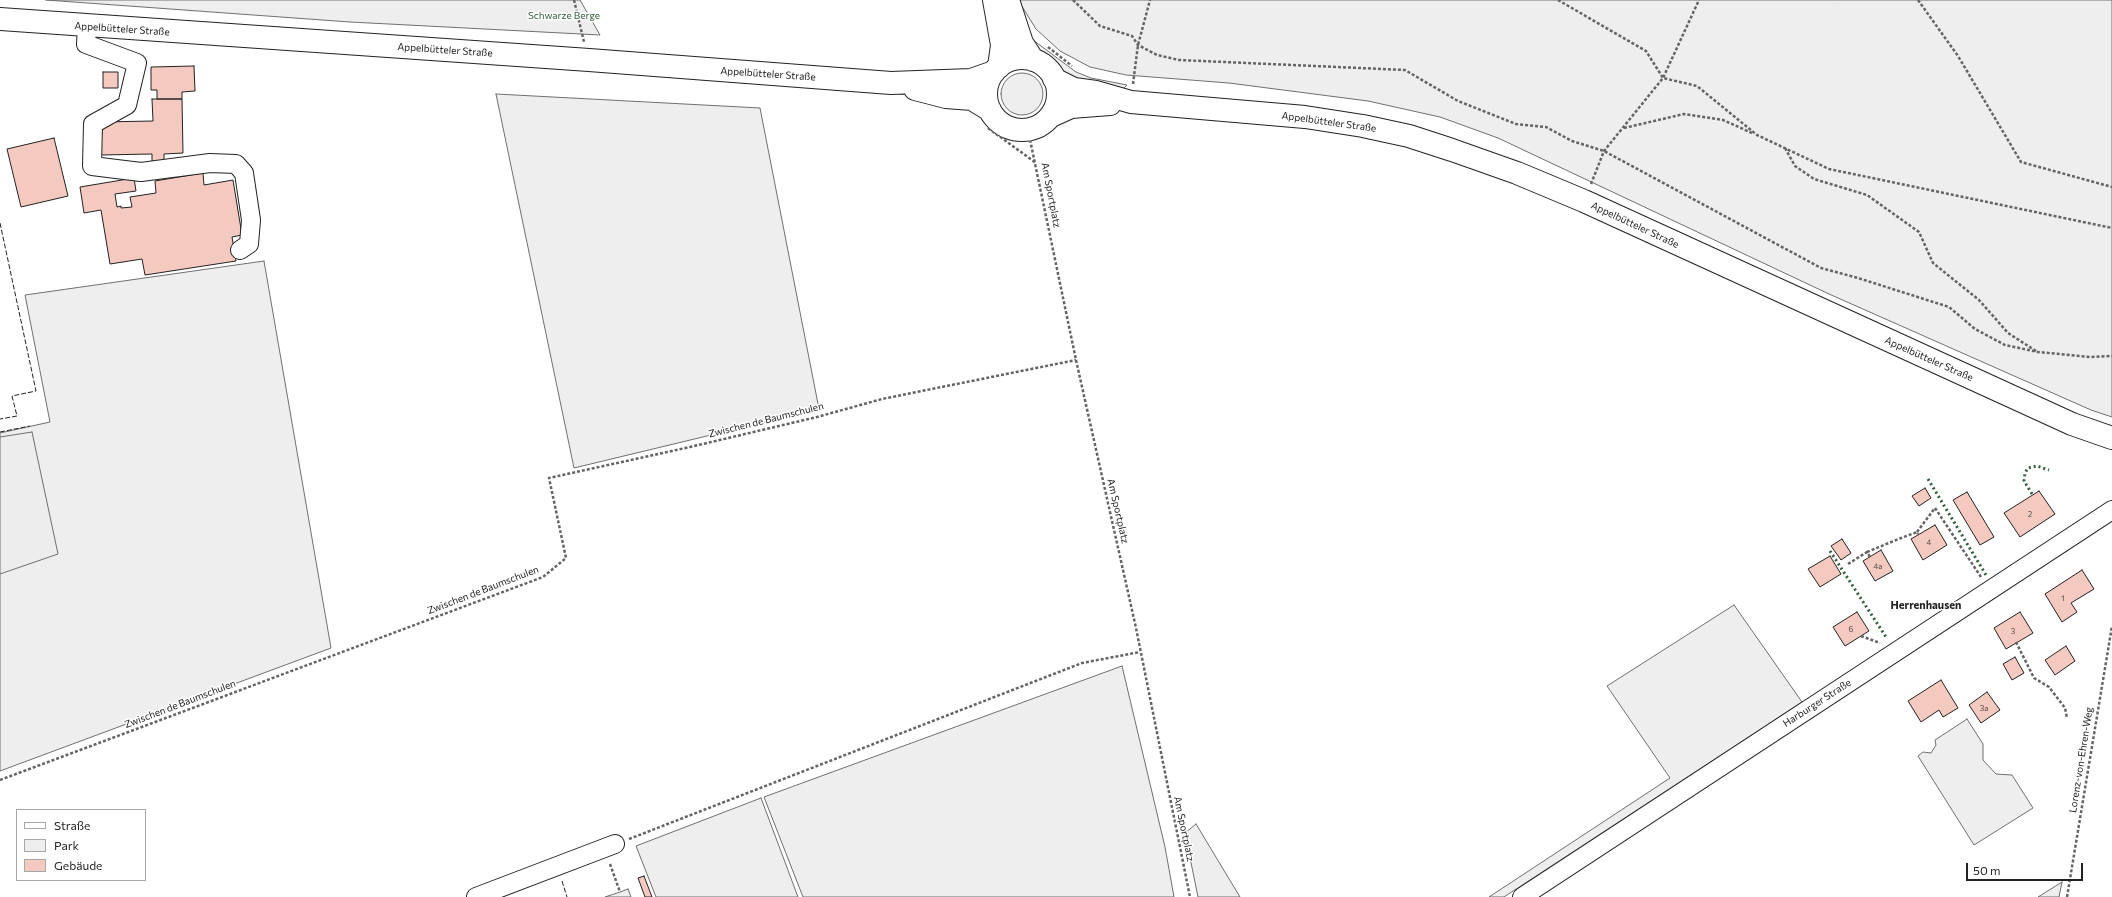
<!DOCTYPE html>
<html>
<head>
<meta charset="utf-8">
<style>
	body { margin:0 }
	#map { position:relative; width:2112px; height:897px; overflow:hidden; background:#fff; font-family:Commissioner,sans-serif }
	canvas { display:block }
	.legend { position:absolute; left:16px; top:809px; width:130px; height:72px; box-sizing:border-box; background:#fff; border:1px solid #a7a7a7; margin:0; padding:5px 7px; list-style:none; font-size:12px; color:#222 }
	.legend li { display:flex; align-items:center; gap:8px; height:20px }
	.legend b { width:20px; border:1px solid #a7a7a7 }
	.scale { position:absolute; left:1966px; top:863px; width:117px; height:18px; box-sizing:border-box; border:2px solid #222; border-top:0; padding-left:5px; font-size:12px; line-height:14px; white-space:nowrap; color:#222; -webkit-text-stroke:3px #fff; paint-order:stroke }
</style>
</head>
<body>
<div id="map">
<canvas width="2112" height="897"></canvas>
<ul class="legend">
<li><b style="height:5px;background:#fff"></b>Straße</li>
<li><b style="height:11px;background:#eee"></b>Park</li>
<li><b style="height:11px;background:#f3c9c0"></b>Gebäude</li>
</ul>
<div class="scale">50 m</div>
</div>
<script>
const g = document.querySelector('canvas').getContext('2d');
g.lineJoin = 'round';
function fill(path, color) { g.fillStyle = color; g.fill(path, 'evenodd'); }
const shape = rows => new Path2D(rows.map(r => 'M' + r).join(''));
function strokePath(path, color, width, dash) { g.strokeStyle = color; g.lineWidth = width; g.lineCap = dash ? 'butt' : 'round'; g.setLineDash(dash || []); g.stroke(path); }
function label(font, color, halo, rows, align = 'center') {
  g.font = font + ' Commissioner,sans-serif'; g.lineWidth = 3; g.setLineDash([]); g.textBaseline = 'middle'; g.strokeStyle = halo; g.fillStyle = color; for (const [text, x, y, turn = 0] of rows) {
    g.save(); g.translate(x, y); g.rotate((+turn || 0) * Math.PI / 180); g.textAlign = isNaN(turn) ? turn : align; if (halo) g.strokeText(text, 0, 0); g.fillText(text, 0, 0); g.restore();
  }
}
const green = shape([
	[46,0,580,0,600,35,350,22,46,0],
	[1018,0,2112,0,2112,417,2091,410,1829,294,1498,138,1440,117,1368,101,1229,83,1126,75,1090,67,1060,51,1036,29,1018,0],
	[1033,40,1076,72,1091,78,1127,85,1122,90,1090,86,1057,70,1047,59,1036,52,1033,40],
	'1001 94a21 21 0 1 1 42 0a21 21 0 1 1-42 0Z',
	[496,94,760,108,819,409,574,468,496,94],
	[264,261,331,648,0,771,0,433,50,422,25,295,264,261],
	[1734,605,1802,702,1504,897,1489,897,1670,778,1607,686,1734,605],
	[1122,666,1165,847,1174,897,803,897,764,797,1122,666],
	[1967,719,1983,744,1983,760,1996,774,2012,775,2033,808,1974,845,1918,756,1923,752,1931,753,1936,745,1935,740,1967,719],
	[761,798,798,897,656,897,636,846,761,798],
	[1196,824,1240,897,1198,897,1185,833,1196,824],
	[2062,882,2059,897,2038,897,2062,882],
	[628,889,631,897,605,897,620,892,628,889]
]);
fill(green, '#eee');
strokePath(green, '#6f6f6f', 1);
const parking = shape([
	[32,432,58,554,0,574,0,437,32,432]
]);
fill(parking, '#ededed');
strokePath(parking, '#6f6f6f', 1);
const building = shape([
	[194,66,195,91,182,92,182,99,157,99,157,90,151,90,151,67,194,66],
	[103,72,118,72,118,88,103,88,103,72],
	[152,99,182,99,183,153,164,154,164,163,152,163,152,154,101,155,100,122,153,121,152,99],
	[54,138,68,196,21,207,7,149,54,138],
	[203,173,204,185,233,180,242,235,232,237,236,261,145,275,142,259,110,264,101,210,84,213,80,187,134,178,136,191,115,194,117,207,121,206,121,208,132,207,130,197,156,193,155,181,203,173],
	[1925,488,1931,498,1919,506,1912,496,1925,488],
	[2039,491,2055,514,2020,537,2004,513,2039,491],
	[1967,492,1994,537,1980,545,1953,500,1967,492],
	[1935,525,1947,545,1923,560,1911,539,1935,525],
	[1842,539,1851,553,1841,560,1831,546,1842,539],
	[1881,550,1893,571,1875,581,1863,561,1881,550],
	[1830,556,1841,574,1820,587,1808,569,1830,556],
	[2082,570,2094,589,2071,603,2077,612,2062,622,2045,594,2082,570],
	[1857,612,1869,631,1845,646,1833,627,1857,612],
	[2020,612,2033,633,2006,649,1994,628,2020,612],
	[2066,646,2075,661,2055,675,2045,660,2066,646],
	[2015,657,2024,673,2012,680,2003,664,2015,657],
	[1941,680,1958,708,1943,717,1939,710,1921,722,1908,701,1941,680],
	[1987,692,2000,710,1981,723,1969,705,1987,692],
	[644,876,652,897,645,897,638,878,644,876]
]);
fill(building, '#f3c9c0');
strokePath(building, '#222', 1);
const minor = shape([
	[87,27,86,44,137,63,127,105,93,124,92,166,141,172,210,163,236,164,244,173,251,220,249,244,240,250],
	[476,897,615,844],
	[1522,897,2112,510]
]);
const major = shape([
	[994,0,1002,45,999,67],
	[1008,0,1022,43,1033,60],
	[0,19,589,60,891,83,971,80,994,72],
	'986 94a36 36 0 1 1 72 0a36 36 0 1 1-72 0Z',
	[1054,79,1074,89,1096,92,1131,102,1305,117,1363,126,1409,136,1452,150,1517,173,1584,201,2072,424,2112,438],
	[915,89,946,97,972,99,990,110],
	[1051,116,1071,107,1110,104]
]);
strokePath(minor, '#222', 20);
strokePath(major, '#222', 24);
strokePath(shape([
	[574,0,584,42],
	[1073,0,1100,26,1132,36,1138,45,1157,55,1179,60,1405,70,1458,101,1516,124,1546,127,1572,141,1604,151,1821,268,1858,278,1949,307,1975,329,2005,345,2038,352,2090,357,2112,356],
	[1558,0,1646,51,1663,78,1697,86,1757,135,1829,169,2112,228],
	[1918,0,1958,56,2021,162,2112,187],
	[1048,47,1072,66],
	[1133,84,1138,45,1150,0],
	[988,128,1036,163],
	[1624,128,1684,114,1723,120,1752,133],
	[1028,130,1076,360,1136,628,1190,897],
	[1785,148,1795,166,1814,179,1867,195,1919,232,1933,263,1979,300,2008,333,2036,351],
	[1591,184,1604,151,1663,78,1699,0],
	[1917,532,1935,508,1981,577],
	[1867,552,1901,538,1917,532,1918,534],
	[1848,564,1867,552,1870,557],
	[1861,636,1880,643],
	[2016,642,2034,678,2049,687,2065,708,2067,718],
	[0,780,543,577,566,558,549,478,690,447,817,417,882,399,1076,360],
	[629,839,1082,663,1140,652],
	[610,864,620,892],
	[2067,897,2112,626]
]), '#646464', 2.5, [3, 2]);
strokePath(minor, '#fff', 18);
strokePath(major, '#fff', 22);
strokePath(shape([
	[1928,479,1986,575],
	[2032,494,2024,481,2025,473,2028,468,2037,466,2049,470],
	[1830,551,1886,637]
]), '#2f5e38', 3, [2, 3]);
strokePath(shape([
	[0,223,36,391,12,396,17,416,0,419],
	[0,432,30,426],
	[562,881,567,897]
]), '#222', 1, [5, 2]);
label('8px', '#564c4a', null, [
	["2",2030,514],
	["4",1929,542],
	["4a",1878,566],
	["1",2063,598],
	["6",1851,629],
	["3",2013,631],
	["3a",1984,708]
]);
label('10px', '#2f5e38', '#fff', [
	["Schwarze Berge",564,16]
]);
label('10px', '#222', '#fff', [
	["Appelbütteler Straße",122,29,4],
	["Appelbütteler Straße",445,50,4],
	["Appelbütteler Straße",768,74,4],
	["Appelbütteler Straße",1329,122,8],
	["Am Sportplatz",1051,195,79],
	["Appelbütteler Straße",1635,225,25],
	["Appelbütteler Straße",1929,359,24],
	["Zwischen de Baumschulen",766,420,-14],
	["Am Sportplatz",1118,511,77],
	["Zwischen de Baumschulen",483,590,-21],
	["Harburger Straße",1817,703,-33],
	["Zwischen de Baumschulen",180,704,-21],
	["Lorenz-von-Ehren-Weg",2081,760,-81],
	["Am Sportplatz",1184,829,78]
]);
label('bold 11px', '#222', '#fff', [
	["Herrenhausen",1926,605]
]);
</script>
</body>
</html>
